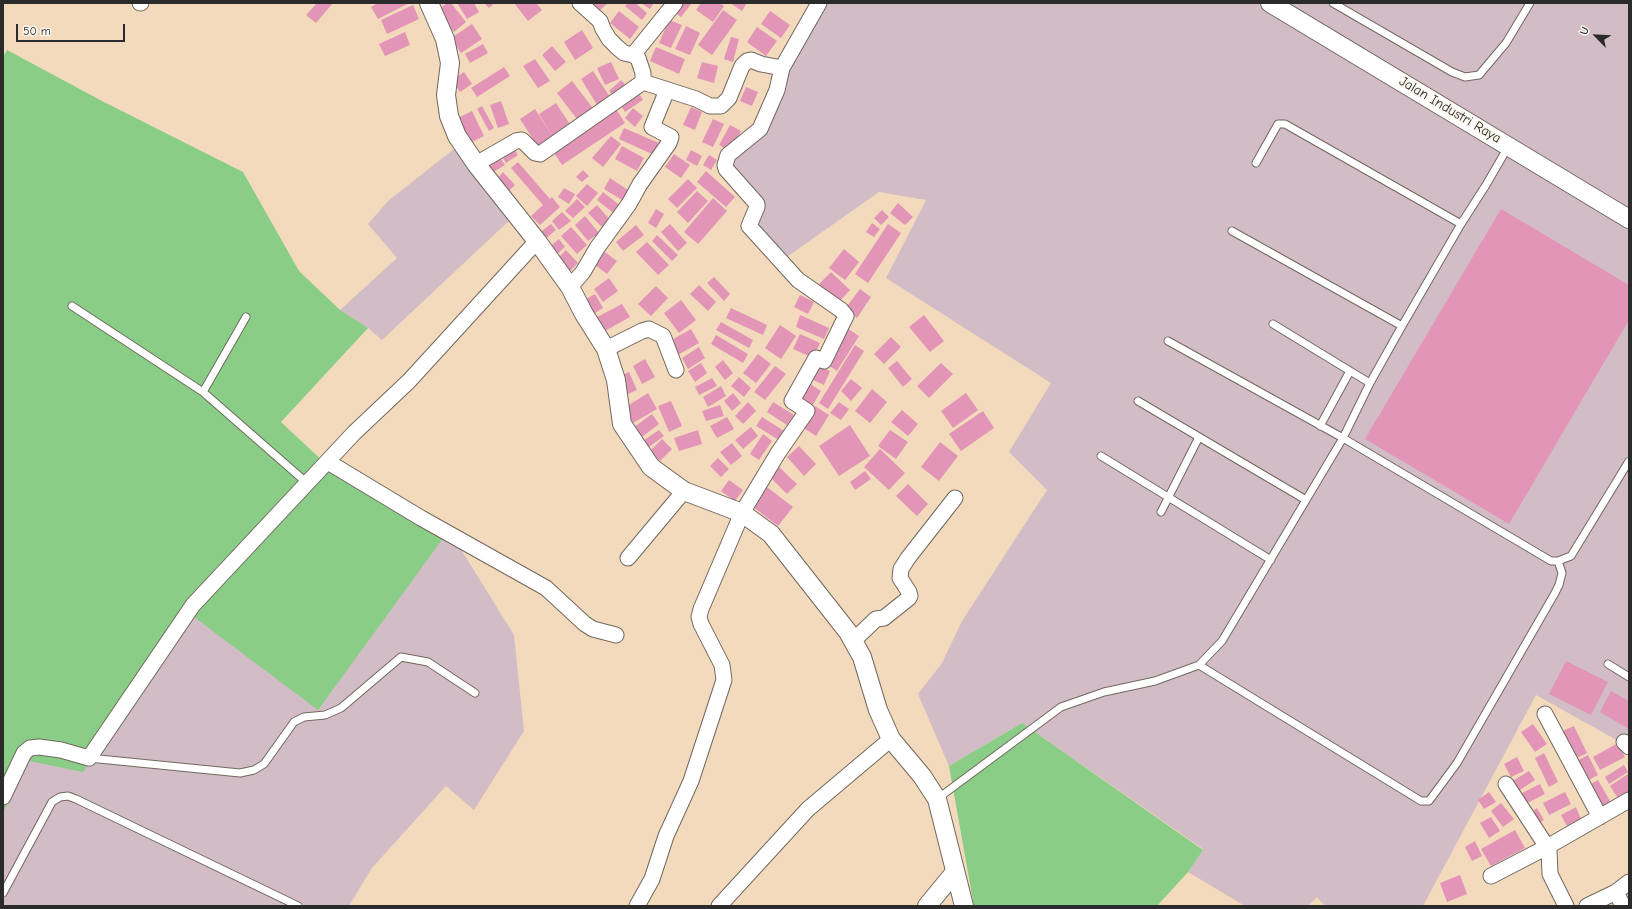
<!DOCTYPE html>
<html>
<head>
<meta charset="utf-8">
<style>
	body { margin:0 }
	#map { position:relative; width:1632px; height:909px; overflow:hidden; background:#f3dabc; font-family:"Comic Neue",sans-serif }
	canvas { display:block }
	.frame { position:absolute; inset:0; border:4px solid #2b2b2b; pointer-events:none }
	.north { position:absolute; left:1576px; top:16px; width:40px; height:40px; -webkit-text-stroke:3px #fbf7ec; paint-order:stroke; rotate:294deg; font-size:11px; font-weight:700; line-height:16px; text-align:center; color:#2b2b2b }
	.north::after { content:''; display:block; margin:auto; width:14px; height:18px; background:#2b2b2b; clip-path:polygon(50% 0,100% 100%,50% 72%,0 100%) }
	.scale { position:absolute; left:16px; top:24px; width:109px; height:18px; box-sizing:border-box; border:2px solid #2b2b2b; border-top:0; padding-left:5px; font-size:12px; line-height:14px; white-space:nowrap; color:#2b2b2b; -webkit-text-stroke:3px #fbf7ec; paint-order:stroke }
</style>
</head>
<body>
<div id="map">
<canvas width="1632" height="909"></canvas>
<div class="frame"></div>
<div class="north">U</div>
<div class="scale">50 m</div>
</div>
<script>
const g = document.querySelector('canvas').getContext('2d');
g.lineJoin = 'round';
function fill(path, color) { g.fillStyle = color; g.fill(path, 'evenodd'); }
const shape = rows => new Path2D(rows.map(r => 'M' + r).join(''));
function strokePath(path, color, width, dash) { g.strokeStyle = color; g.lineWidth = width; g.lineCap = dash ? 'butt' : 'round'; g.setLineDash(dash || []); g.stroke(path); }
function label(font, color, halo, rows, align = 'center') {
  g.font = font + ' "Comic Neue",sans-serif'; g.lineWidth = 3; g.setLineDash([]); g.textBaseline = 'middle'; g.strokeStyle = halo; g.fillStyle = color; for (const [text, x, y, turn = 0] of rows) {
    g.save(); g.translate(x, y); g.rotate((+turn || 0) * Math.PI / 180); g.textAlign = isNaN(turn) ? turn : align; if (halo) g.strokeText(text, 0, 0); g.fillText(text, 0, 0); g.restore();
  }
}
fill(shape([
	[819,3,1629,3,1629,747,1536,695,1423,906,1325,906,1317,897,1308,906,1245,906,1188,872,1203,849,1022,723,949,766,918,694,942,663,962,621,1047,490,1009,452,1051,383,886,278,926,200,879,192,781,261,749,228,759,206,723,162,760,134],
	[454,149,512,218,382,340,368,328,340,310,397,258,368,224,388,201],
	[449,530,514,635,524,731,474,810,446,786,372,868,349,906,3,906,3,813,29,761,190,614]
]), '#d2bdc6');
fill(shape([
	[7,50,102,101,243,172,299,271,340,310,368,328,281,422,329,467,449,530,318,710,190,614,83,772,29,761,3,813,3,57],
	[1022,723,1203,850,1188,872,1157,906,974,906,949,766]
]), '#89cd87');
fill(shape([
	[317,3,333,3,316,23,306,15],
	[378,3,409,3,378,19,371,7],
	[447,3,451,3,466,22,454,32,437,11],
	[457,3,474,3,479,12,467,19],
	[484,3,495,3,489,8],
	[514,3,536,3,542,10,528,21],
	[591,3,608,3,599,11],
	[628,3,635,3,647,13,642,20,625,6],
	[641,3,654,3,650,9],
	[676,3,692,3,681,17,671,10],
	[701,3,720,3,724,6,713,22,696,10],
	[730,3,747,3,742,11],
	[413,5,419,19,387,34,381,20],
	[723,10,737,20,712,55,698,45],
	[619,11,639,27,630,39,610,23],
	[770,11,790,25,781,38,761,24],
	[669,20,682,25,671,48,659,43],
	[472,24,482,39,461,53,451,38],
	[686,26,700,33,690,55,675,49],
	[757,27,777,41,766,56,747,42],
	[582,30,593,48,575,60,564,42],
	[405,32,410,45,385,56,379,44],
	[731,37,739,39,733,62,724,59],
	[483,44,488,53,470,63,465,54],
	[552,46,566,62,555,71,542,55],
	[656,47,685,59,679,74,650,61],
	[535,59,550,81,538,88,523,66],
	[611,62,619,79,605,85,597,68],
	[702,62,718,66,714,83,697,78],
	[504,67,510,76,477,97,471,88],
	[593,71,612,100,599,108,581,79],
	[464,72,472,84,460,92,452,80],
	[621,80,628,87,616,99,609,91],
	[572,81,595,111,580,123,557,93],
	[746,87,758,92,752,106,740,101],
	[636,88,643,100,625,112,618,101],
	[501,101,509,124,498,128,490,105],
	[556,103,573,129,540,150,520,119,535,109,553,137,539,114],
	[482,106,494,128,489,131,477,109],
	[691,107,702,112,695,130,683,125],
	[633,108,643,116,635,127,625,118],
	[616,109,625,123,562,165,553,151],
	[472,111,484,136,470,143,458,118],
	[713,119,724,124,713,147,702,142],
	[730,125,741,131,730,151,719,145],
	[624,128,659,143,654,155,619,139],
	[611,136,621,144,603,167,592,158],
	[511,144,518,155,506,163,499,152],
	[622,146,644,158,637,171,615,159],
	[691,150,702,156,697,166,686,160],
	[497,153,505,165,492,173,485,161],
	[674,154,690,165,681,178,665,167],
	[709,155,717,160,711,170,703,165],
	[518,162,550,199,552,197,560,207,540,225,531,216,543,205,511,168],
	[583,170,589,176,582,182,576,177],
	[706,171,735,197,726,207,697,182],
	[503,172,515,185,507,193,495,181],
	[610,178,628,190,622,200,604,189],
	[688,179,697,188,677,208,668,199],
	[587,184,598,193,587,206,576,196],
	[564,188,575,194,569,204,558,197],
	[697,191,708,201,688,223,677,212],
	[603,192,622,207,616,215,597,200],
	[713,198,727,211,698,244,684,232],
	[577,199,585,207,573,218,565,211],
	[898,203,913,217,905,225,890,213],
	[597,205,611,221,603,228,588,213],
	[656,209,664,214,656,228,648,223],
	[1501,209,1629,285,1629,320,1509,524,1365,439],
	[882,210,889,217,881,225,874,218],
	[562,212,571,221,559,230,552,221],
	[585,216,599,233,588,241,575,225],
	[872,223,880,229,874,237,866,232],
	[551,224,556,230,544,240,539,233],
	[670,224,687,243,678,251,661,232],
	[888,224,901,233,868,283,855,274],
	[636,225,644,235,623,251,616,242],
	[571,227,587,245,577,254,561,236],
	[657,235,678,255,672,261,652,241],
	[559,239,565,247,556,255,549,247],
	[647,242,669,265,658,275,636,252],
	[844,249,859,262,845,280,829,268],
	[566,250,578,263,568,273,556,260],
	[605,252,617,261,607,274,595,265],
	[831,272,850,290,838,303,819,284],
	[714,277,730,294,724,301,707,283],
	[609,278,618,291,603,302,594,289],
	[699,285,716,302,708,311,690,294],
	[656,286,668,298,651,316,638,304],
	[860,289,871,297,857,318,845,309],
	[595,294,603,308,592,315,584,300],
	[800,295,814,302,808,314,794,307],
	[681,300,696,320,679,333,664,313],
	[622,304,630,317,605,331,597,317],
	[731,308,767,325,763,335,726,318],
	[800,315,829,328,824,339,796,327],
	[924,315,944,341,930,352,909,327],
	[721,322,753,340,749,348,716,330],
	[780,325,796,336,781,359,765,348],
	[847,328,859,336,837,371,825,363],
	[691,329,699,343,676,356,668,342],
	[800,334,820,343,813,358,793,349],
	[716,335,748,354,743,363,711,344],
	[891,337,901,347,884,364,874,354],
	[855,345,864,351,828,409,819,403],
	[699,347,705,358,688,369,682,358],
	[758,354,771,364,756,383,743,373],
	[645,359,655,377,642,384,633,366],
	[723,360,733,373,725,380,715,367],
	[897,361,912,379,903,387,888,368],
	[701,363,707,373,695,382,688,371],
	[941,363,953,374,929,398,917,386],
	[815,364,830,371,824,385,809,378],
	[775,366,786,374,765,400,754,392],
	[629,372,637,390,626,395,618,377],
	[739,377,751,388,744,397,731,386],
	[712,378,717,386,699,395,695,387],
	[851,379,862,388,851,401,841,391],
	[806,381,821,391,811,408,795,398],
	[721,386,726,396,708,407,703,397],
	[872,389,887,402,870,423,855,411],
	[648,393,657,409,633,423,624,408],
	[733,393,741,403,732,411,724,401],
	[966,393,978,410,953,428,941,411],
	[671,401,682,426,669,432,658,406],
	[748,402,756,411,743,424,735,416],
	[773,402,794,415,787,425,767,412],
	[839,402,849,409,841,420,830,413],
	[720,405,724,416,706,421,702,411],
	[815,406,829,415,816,436,802,427],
	[902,410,918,424,908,436,891,422],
	[983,411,994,428,961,451,949,434],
	[652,414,659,424,642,437,634,427],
	[727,417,734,429,717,438,710,426],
	[762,417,784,431,779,440,756,426],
	[850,425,870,456,839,476,819,446],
	[751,427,758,436,743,449,735,440],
	[659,430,664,436,649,447,644,440],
	[698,430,702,444,679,451,674,438],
	[890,430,908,442,896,459,878,446],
	[763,434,772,441,759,460,750,454],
	[662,439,672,449,660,461,650,451],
	[940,442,958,456,939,481,921,467],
	[732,443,742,456,731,465,720,452],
	[799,446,816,464,804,476,787,457],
	[880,449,905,473,889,490,864,467],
	[718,458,729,469,721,477,710,466],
	[779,467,797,484,787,494,770,477],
	[865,471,871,479,855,490,850,482],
	[729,480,743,490,735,501,721,491],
	[763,484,793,507,778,526,748,503],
	[908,484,928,504,917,516,896,496],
	[1566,661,1608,682,1591,715,1549,694],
	[1611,691,1629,701,1629,729,1600,712],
	[1533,724,1547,744,1535,752,1521,732],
	[1574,726,1587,753,1573,760,1560,732],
	[1618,743,1625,757,1600,770,1593,757],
	[1544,753,1558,782,1549,787,1535,758],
	[1588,755,1598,775,1583,783,1573,763],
	[1517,757,1524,771,1511,777,1504,764],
	[1624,765,1628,772,1609,784,1605,777],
	[1529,771,1535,780,1517,792,1511,782],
	[1628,774,1629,794,1619,800,1610,786],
	[1598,780,1613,806,1600,814,1585,787],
	[1540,784,1545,794,1525,804,1520,794],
	[1489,792,1496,802,1484,809,1478,800],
	[1565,792,1571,804,1549,815,1543,803],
	[1501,803,1514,819,1503,827,1491,811],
	[1576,807,1581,819,1567,826,1561,815],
	[1537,808,1544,820,1534,826,1527,815],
	[1491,817,1500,831,1489,838,1480,823],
	[1515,830,1525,848,1491,866,1481,849],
	[1475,841,1482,856,1472,861,1465,847],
	[1460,875,1467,894,1447,902,1440,883]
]), '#e395b7');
const service = shape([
	[1333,3,1452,72,1465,77,1479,75,1506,43,1530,3],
	[1256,163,1278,124,1285,124,1461,224],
	[1232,231,1402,326],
	[72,306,203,392,307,483],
	[1273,324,1350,371,1320,426],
	[1168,341,1343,438,1551,561,1558,561,1571,556,1629,461],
	[1350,371,1370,383],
	[203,392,246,317],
	[1138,401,1306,500],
	[1101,456,1271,560],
	[1161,512,1199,437],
	[1608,664,1629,677],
	[1199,665,1421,801,1429,801,1457,763,1555,593,1559,585,1562,573,1558,561],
	[89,758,240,773,254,770,264,764,294,722,304,717,325,715,341,708,401,657,428,662,475,693],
	[937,799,1061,707,1104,692,1155,681,1199,665,1222,641,1343,438,1370,383,1402,326,1461,224,1486,185,1508,147],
	[3,893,52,802,60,797,68,796,76,799,298,906]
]);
const minor = shape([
	[140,3,141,3],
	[580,3,600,21,603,29,609,39,618,48,624,53,633,55,638,58,643,73,643,82,696,99,710,106,721,106,729,98,742,66,747,61,751,60,761,64,782,68],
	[633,55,675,3],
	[476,164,516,141,522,140,535,153,540,154,643,82],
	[570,287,583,272,597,248,629,204,640,184,669,143,671,137,652,127,667,90],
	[606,349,642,331,649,329,663,336,676,370],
	[328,462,421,518,546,588,585,624,593,629,616,635],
	[628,558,684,491],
	[853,641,876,619,884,618,909,598,910,596,909,592,900,578,901,569,908,558,955,498],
	[1545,714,1600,817],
	[1624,742,1629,747],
	[1506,784,1549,850,1550,874,1566,906],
	[3,797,24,753,30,748,39,747,61,750,89,758,193,605,354,433,409,381,537,241],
	[1491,876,1547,847,1629,800],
	[1616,892,1623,906],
	[637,906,652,879,666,836,691,781,724,680,722,665,701,624,699,617,701,609,742,513,778,453,807,411,792,401,816,358,824,361,846,316,841,310,798,280,749,226,757,207,757,204,726,169,725,165,728,155,760,129,777,90,782,68,819,3],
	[719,906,808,809,891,739],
	[1587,906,1616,892,1629,882]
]);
const tertiary = shape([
	[429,3,445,39,450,63,446,95,449,116,457,136,476,164,537,241,570,287,584,314,606,349,616,380,622,424,651,467,684,491,742,513,771,534,848,632,862,657,878,710,891,739,922,776,937,799,964,906],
	[1270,3,1629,219],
	[927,906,955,872]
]);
strokePath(service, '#71685e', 9);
strokePath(minor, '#71685e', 17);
strokePath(tertiary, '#71685e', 20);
strokePath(service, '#fff', 7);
strokePath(minor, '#fff', 15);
strokePath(tertiary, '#fff', 18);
label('14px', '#2b2b2b', '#fbf7ec', [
	["Jalan Industri Raya",1450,110,31]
]);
</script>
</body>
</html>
